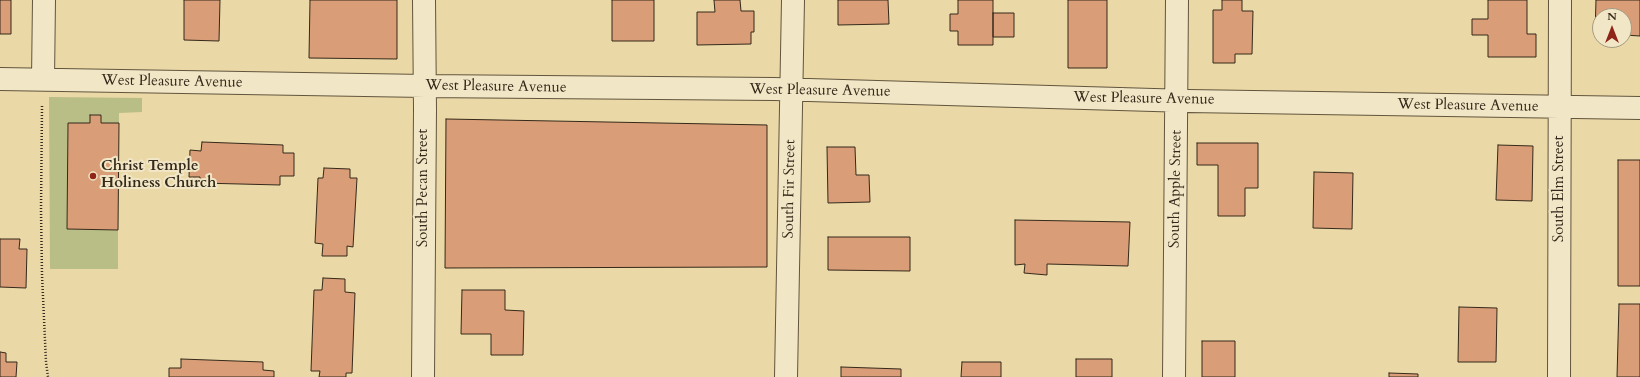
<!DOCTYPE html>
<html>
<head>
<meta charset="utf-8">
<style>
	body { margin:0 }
	#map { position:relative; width:1640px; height:377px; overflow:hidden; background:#ead8a7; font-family:Cardo,serif }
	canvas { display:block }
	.north { position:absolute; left:1592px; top:8px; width:40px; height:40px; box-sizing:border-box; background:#f1e6c6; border:1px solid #a59a81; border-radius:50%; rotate:0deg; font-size:11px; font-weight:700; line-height:16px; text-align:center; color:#34291a }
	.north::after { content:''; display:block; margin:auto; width:14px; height:18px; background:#8f2418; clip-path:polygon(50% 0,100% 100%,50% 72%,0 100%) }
</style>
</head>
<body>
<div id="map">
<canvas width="1640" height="377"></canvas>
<div class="north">N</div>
</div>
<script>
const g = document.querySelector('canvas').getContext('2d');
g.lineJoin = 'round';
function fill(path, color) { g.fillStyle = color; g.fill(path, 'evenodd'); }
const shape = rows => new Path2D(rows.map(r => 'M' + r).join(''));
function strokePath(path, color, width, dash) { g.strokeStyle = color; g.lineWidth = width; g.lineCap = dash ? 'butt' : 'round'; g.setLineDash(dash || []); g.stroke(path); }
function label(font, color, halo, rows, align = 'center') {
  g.font = font + ' Cardo,serif'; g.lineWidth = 4; g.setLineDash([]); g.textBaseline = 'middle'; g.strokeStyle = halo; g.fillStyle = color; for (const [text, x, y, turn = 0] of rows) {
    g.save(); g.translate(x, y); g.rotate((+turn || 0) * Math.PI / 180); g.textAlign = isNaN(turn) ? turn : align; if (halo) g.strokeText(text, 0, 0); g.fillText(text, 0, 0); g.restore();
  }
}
fill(shape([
	[49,97,142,98,142,112,119,113,119,123,101,123,101,115,90,115,90,123,68,123,67,229,118,230,118,269,50,269]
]), '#b8be86');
const building = shape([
	[0,0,11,0,11,34,0,34,0,0],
	[184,0,220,0,219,41,184,40,184,0],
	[310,0,397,0,397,59,309,58,310,0],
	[612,0,654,0,654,41,612,41,612,0],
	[714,0,740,0,741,11,754,11,754,32,751,32,751,44,697,45,697,12,715,12,714,0],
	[838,0,888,0,889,24,838,25,838,0],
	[958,0,993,0,993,45,958,45,958,31,950,31,950,14,958,14,958,0],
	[1068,0,1107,0,1107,68,1068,68,1068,0],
	[1222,0,1242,0,1242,11,1253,11,1252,54,1235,54,1235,63,1213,63,1213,10,1222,10,1222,0],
	[1488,0,1527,0,1527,34,1536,34,1536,57,1488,57,1488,35,1472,35,1472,19,1488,19,1488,0],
	[1596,0,1640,0,1640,36,1624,35,1624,16,1600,16,1600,35,1595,35,1596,0],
	[993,13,1014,13,1014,37,993,37,993,13],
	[90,115,101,115,101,123,119,123,118,230,67,229,68,123,90,123,90,115],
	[446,119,767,125,767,267,445,268,446,119],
	[202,142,283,145,283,153,294,153,294,176,280,176,280,185,200,183,200,177,189,177,190,150,201,151,202,142],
	[1197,143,1258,143,1258,188,1245,188,1245,216,1218,216,1218,165,1197,165,1197,143],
	[1498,145,1533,146,1532,201,1496,200,1498,145],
	[827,147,855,147,856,175,869,175,870,202,828,203,827,147],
	[1618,160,1640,160,1640,286,1618,286,1618,160],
	[324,168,350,169,350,178,357,178,353,247,347,246,347,256,322,256,323,244,315,243,318,178,323,178,324,168],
	[1314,172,1353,173,1352,229,1313,228,1314,172],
	[1015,220,1130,222,1128,266,1047,264,1047,275,1024,273,1025,264,1015,265,1015,220],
	[828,237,910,237,910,271,828,270,828,237],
	[0,239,20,239,19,249,27,249,26,288,0,287,0,239],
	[323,278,345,279,345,292,355,293,352,373,346,373,346,377,319,377,320,371,311,371,314,290,322,290,323,278],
	[462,290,505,290,505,310,524,311,523,355,491,355,491,334,461,334,462,290],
	[1619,304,1640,304,1640,377,1617,377,1619,304],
	[1459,307,1497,308,1496,362,1458,362,1459,307],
	[1202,341,1235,341,1235,377,1202,377,1202,341],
	[0,352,6,353,6,362,17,362,16,377,0,377,0,352],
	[181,359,263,362,263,370,274,371,274,377,169,377,169,368,181,368,181,359],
	[1076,359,1112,359,1112,377,1076,377,1076,359],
	[962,362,1001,362,1001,377,961,377,962,362],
	[841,367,901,369,901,377,841,377,841,367],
	[1389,373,1418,374,1418,377,1389,377,1389,373]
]);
fill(building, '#d99d77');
strokePath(building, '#34291a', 1);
const minor = shape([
	[0,79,425,86,774,89,1188,101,1640,108],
	[43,79,44,0],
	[423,377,425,109,424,0],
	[786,377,793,0],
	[1174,377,1177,0],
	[1559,377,1560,0]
]);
strokePath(minor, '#62553d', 24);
strokePath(shape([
	[42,106,41,210,42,275,46,362,48,377]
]), '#34291a', 2.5, [1, 2]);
strokePath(minor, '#f1e6c6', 22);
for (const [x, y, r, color] of [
	[93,176,4,"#8f2418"]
]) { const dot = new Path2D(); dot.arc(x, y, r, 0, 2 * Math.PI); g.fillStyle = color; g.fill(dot); strokePath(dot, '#f1e6c6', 1.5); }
label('15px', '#34291a', '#f1e6c6', [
	["West Pleasure Avenue",172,82,1],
	["West Pleasure Avenue",496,87,1],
	["West Pleasure Avenue",820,91,1],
	["West Pleasure Avenue",1144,99,1],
	["West Pleasure Avenue",1468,106,1],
	["South Pecan Street",424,188,-90],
	["South Fir Street",790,189,-89],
	["South Apple Street",1176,189,-89],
	["South Elm Street",1560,189,-90]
]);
label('bold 15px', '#34291a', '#f1e6c6', [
	["Christ Temple",101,167],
	["Holiness Church",101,184]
], 'left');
</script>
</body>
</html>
